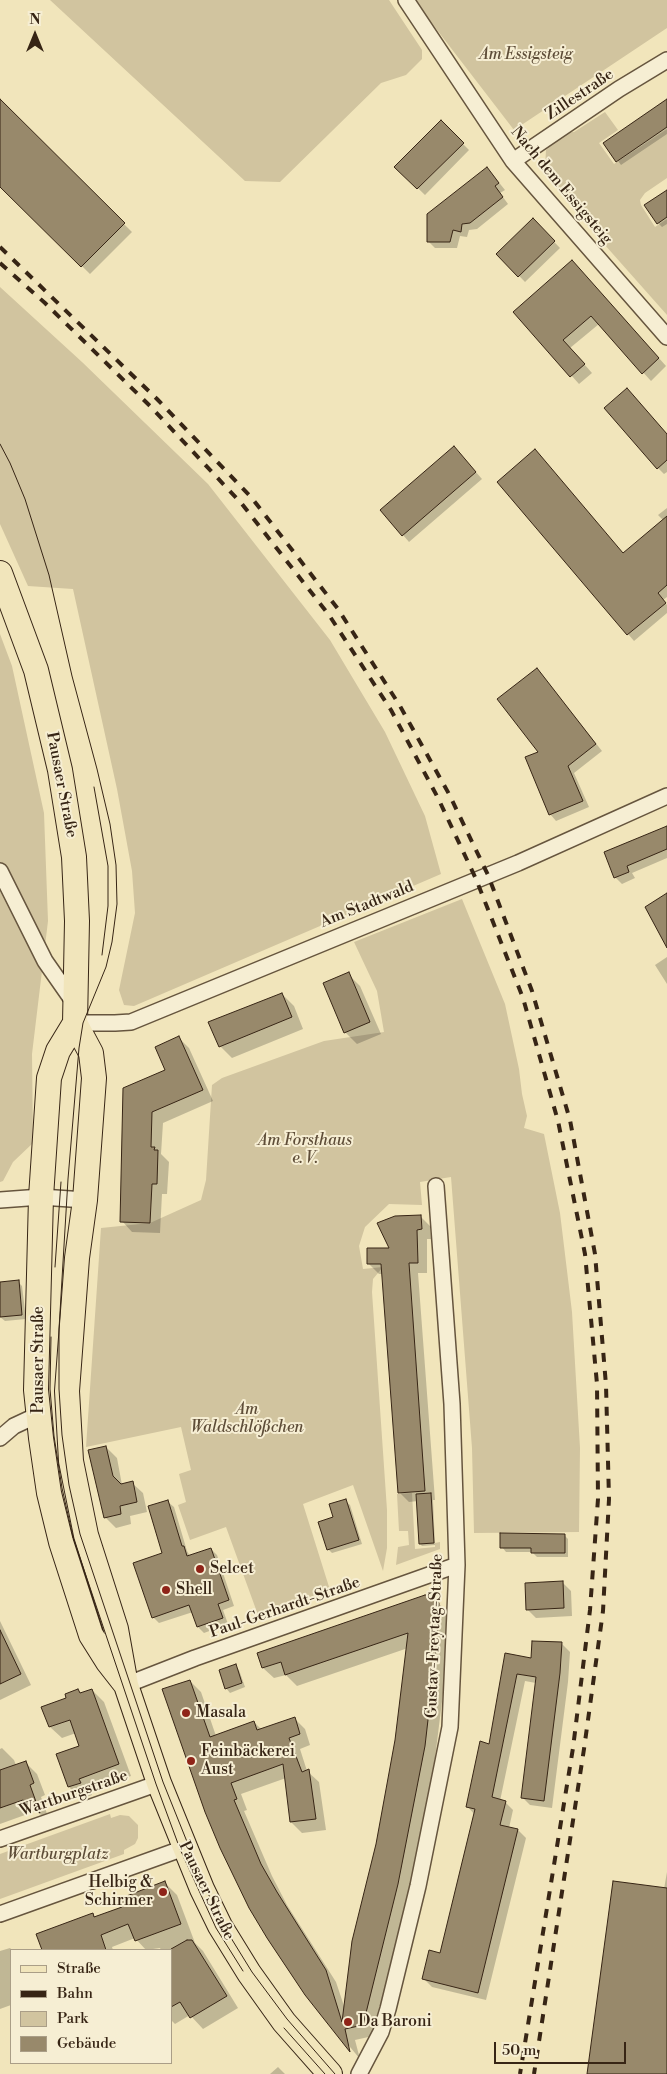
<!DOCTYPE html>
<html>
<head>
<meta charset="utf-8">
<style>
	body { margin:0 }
	#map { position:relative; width:667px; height:2074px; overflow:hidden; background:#f1e5bb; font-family:"Libre Bodoni",serif }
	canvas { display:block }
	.legend { position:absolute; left:10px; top:1949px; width:162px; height:115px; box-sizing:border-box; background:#f6eed3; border:1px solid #aa9e87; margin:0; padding:6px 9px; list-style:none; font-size:15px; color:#372515 }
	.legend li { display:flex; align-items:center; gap:10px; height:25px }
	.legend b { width:25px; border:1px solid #aa9e87 }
	.north { position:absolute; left:10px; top:10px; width:50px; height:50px; -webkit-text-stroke:4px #f6eed3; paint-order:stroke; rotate:0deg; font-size:14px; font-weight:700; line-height:20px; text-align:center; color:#372515 }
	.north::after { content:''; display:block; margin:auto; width:18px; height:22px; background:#372515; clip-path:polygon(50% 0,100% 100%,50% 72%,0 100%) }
	.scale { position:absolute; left:494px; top:2042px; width:132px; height:22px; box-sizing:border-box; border:2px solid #372515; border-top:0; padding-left:6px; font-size:15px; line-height:18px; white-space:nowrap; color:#372515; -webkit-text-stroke:4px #f6eed3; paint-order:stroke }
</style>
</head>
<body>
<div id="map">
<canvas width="667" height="2074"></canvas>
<ul class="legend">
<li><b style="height:6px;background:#f1e5bb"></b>Straße</li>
<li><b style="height:6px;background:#372515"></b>Bahn</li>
<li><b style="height:14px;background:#d1c49f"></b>Park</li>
<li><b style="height:14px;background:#98896b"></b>Gebäude</li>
</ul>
<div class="north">N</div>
<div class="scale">50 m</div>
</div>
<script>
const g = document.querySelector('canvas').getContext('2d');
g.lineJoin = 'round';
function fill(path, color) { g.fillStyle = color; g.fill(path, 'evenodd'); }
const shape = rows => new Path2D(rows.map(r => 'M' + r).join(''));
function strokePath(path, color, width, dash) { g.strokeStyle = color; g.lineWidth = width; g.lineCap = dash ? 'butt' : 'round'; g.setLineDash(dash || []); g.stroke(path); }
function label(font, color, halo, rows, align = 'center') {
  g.font = font + ' "Libre Bodoni",serif'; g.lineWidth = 4; g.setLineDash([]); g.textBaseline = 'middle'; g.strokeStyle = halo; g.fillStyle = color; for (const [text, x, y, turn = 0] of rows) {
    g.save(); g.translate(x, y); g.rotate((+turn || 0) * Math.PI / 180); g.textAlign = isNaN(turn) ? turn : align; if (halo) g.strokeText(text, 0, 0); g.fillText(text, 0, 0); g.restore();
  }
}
fill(shape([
	[50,0,389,0,422,50,422,59,406,75,381,83,280,182,245,181],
	[414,0,667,0,667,28,514,130],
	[605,112,618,130,599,143,614,164,667,129,667,178,645,193,640,200,641,205,655,227,667,219,667,315,573,209,550,180,545,168,546,150,561,133,574,132],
	[0,287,82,362,208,484,330,640,385,732,425,816,441,874,134,1006,124,1005,119,990,135,913,132,871,117,789,73,589,28,586,0,524],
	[0,634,12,666,44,813,48,921,32,1054,33,1143,13,1162,3,1181,0,1182],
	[462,899,505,1004,519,1069,522,1094,527,1116,524,1128,544,1134,560,1213,572,1312,580,1448,579,1532,474,1533,472,1448,451,1177,420,1182,422,1205,389,1204,365,1227,359,1246,363,1269,383,1267,373,1279,372,1292,387,1510,387,1548,383,1571,353,1485,303,1504,330,1590,258,1615,226,1527,190,1540,178,1505,186,1502,179,1474,191,1470,181,1427,86,1447,101,1228,150,1223,201,1200,206,1180,212,1085,222,1078,324,1041,384,1032,377,991,354,942],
	[412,1493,415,1549,435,1547,435,1543,440,1542,440,1549,396,1565,398,1547,409,1545,408,1531,399,1531,397,1494],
	[110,1814,111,1818,120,1815,129,1816,138,1825,138,1838,135,1844,124,1850,124,1854,0,1899,0,1854]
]), '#d1c49f');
fill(shape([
	[667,100,667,134,621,165,605,143],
	[0,101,132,232,90,274,0,185],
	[441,122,469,150,425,195,396,167],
	[493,175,505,190,500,193,508,204,477,229,469,230,467,237,460,236,457,248,435,248,428,241],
	[667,191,667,224,662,227,658,223],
	[533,220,560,248,525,282,498,254],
	[580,270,666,366,651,381,599,324,570,348,592,373,579,384,515,312],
	[667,434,667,472,664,474,658,468],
	[460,454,482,479,409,542,403,535],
	[499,482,624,554,664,521,658,515,667,508,667,597,663,600,667,605,667,613,634,641],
	[537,669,602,751,574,773,589,807,556,821,550,814,540,752],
	[667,827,667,858,632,873,635,878,622,884,615,877,605,853],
	[667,957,667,984,655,965],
	[348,974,360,986,381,1034,357,1044,345,1032],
	[282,994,294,1006,303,1029,232,1058,220,1046],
	[179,1038,189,1048,213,1101,163,1123,161,1154,169,1162,167,1194,162,1194,160,1233,132,1232,122,1221,125,1089,167,1071],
	[420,1216,430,1226,431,1239,427,1239,427,1273,418,1273,435,1500,433,1500,435,1545,422,1546,420,1544,418,1501,409,1502,399,1492,383,1274,379,1274,369,1264,391,1249],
	[18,1282,22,1286,26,1319,5,1321,0,1317,0,1284],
	[106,1447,117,1458,122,1485,132,1483,143,1493,147,1512,130,1516,131,1524,116,1528,105,1517],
	[345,1501,350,1505,362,1544,332,1553,328,1549,335,1517],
	[168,1502,174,1507,187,1551,190,1556,211,1549,217,1555,234,1606,223,1610,228,1624,204,1633,198,1627,193,1612,159,1623,153,1617,164,1554],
	[564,1535,568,1539,568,1557,537,1557,532,1552,506,1552,502,1547],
	[562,1582,571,1591,572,1616,536,1618,527,1609],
	[433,1597,449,1615,448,1653,435,1758,409,1895,373,2036,355,2040,360,2059,306,1994,268,1937,190,1681,201,1692,216,1736,254,1722,262,1730,294,1718,305,1729,310,1745,300,1749,307,1771,319,1782,326,1830,302,1833,291,1822,286,1778,241,1794,247,1810,244,1811,272,1876,287,1905,336,1982,345,2009,396,1740,408,1648,297,1686,286,1675,274,1678,263,1668],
	[0,1621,31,1685,0,1700],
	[562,1644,570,1652,568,1682,552,1808,530,1805,522,1797,536,1683,525,1681,500,1801,505,1802,513,1810,509,1828,518,1830,526,1838,486,2000,432,1987,424,1979,441,1954,475,1815,467,1806,490,1745,506,1655,532,1659],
	[235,1666,239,1670,245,1687,230,1693,226,1688],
	[78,1690,81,1694,92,1690,104,1702,131,1776,90,1791,92,1795,81,1799,69,1787,58,1755,81,1746,76,1733,62,1738,50,1727,68,1698],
	[2,1748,14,1760,16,1765,25,1762,37,1774,45,1795,41,1797,50,1822,36,1811,0,1824,0,1749],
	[667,1872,667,2074,588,2074,664,1889],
	[165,1883,177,1895,195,1943,203,1951,238,2008,203,2029,190,2015,175,2024,171,2020,171,1950,161,1950,160,1948,146,1950,135,1938,112,1947,113,1950,43,1950,38,1935,93,1915,96,1918,123,1908],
	[10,1948,12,1950,11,2005,0,2009,0,1951],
	[278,2067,285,2074,270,2074]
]), '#0003');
const building = shape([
	[0,99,125,223,81,267,0,187,0,99],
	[667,99,667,127,616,162,603,143,667,99],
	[441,120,464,143,417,189,394,167,441,120],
	[487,167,499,183,495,186,503,197,470,223,462,224,461,232,453,230,450,242,427,242,427,214,487,167],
	[667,190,667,217,657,224,644,205,667,190],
	[533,218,555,241,518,277,496,254,533,218],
	[572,260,659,358,642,374,591,316,563,340,585,364,570,377,513,312,572,260],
	[627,388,667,434,667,460,657,469,604,408,627,388],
	[454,446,476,472,402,536,380,510,454,446],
	[535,449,623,553,667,516,667,585,658,593,666,603,627,635,497,482,535,449],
	[537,668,596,744,568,766,583,801,549,815,525,757,538,752,497,699,537,668],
	[667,826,667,849,627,866,629,872,614,878,604,852,667,826],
	[667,893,667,948,645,907,667,893],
	[349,972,370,1022,344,1033,323,983,349,972],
	[282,993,292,1017,219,1047,208,1022,282,993],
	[179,1036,203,1090,152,1112,151,1147,155,1147,154,1150,158,1150,157,1184,152,1184,150,1223,120,1222,123,1088,165,1070,155,1047,179,1036],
	[421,1215,422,1229,417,1230,418,1263,409,1263,425,1491,398,1493,381,1264,367,1264,367,1248,389,1248,377,1223,395,1216,421,1215],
	[19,1280,22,1315,0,1317,0,1282,19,1280],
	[106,1446,113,1476,121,1484,133,1481,137,1502,120,1506,121,1514,104,1518,88,1450,106,1446],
	[431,1493,434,1543,419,1544,416,1494,431,1493],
	[346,1499,359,1540,327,1550,318,1522,333,1517,329,1504,346,1499],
	[168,1500,182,1546,184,1546,187,1556,211,1548,229,1600,218,1604,223,1618,197,1627,189,1605,152,1618,133,1563,162,1553,148,1506,168,1500],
	[500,1533,565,1534,565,1553,531,1553,531,1548,500,1548,500,1533],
	[563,1581,564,1608,526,1610,525,1583,563,1581],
	[425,1595,434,1596,439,1603,437,1641,425,1746,398,1884,363,2025,345,2029,350,2052,305,1995,267,1938,249,1908,220,1848,205,1812,162,1689,190,1680,210,1737,254,1721,257,1730,295,1717,300,1734,289,1738,302,1772,309,1769,316,1819,290,1822,283,1764,231,1783,237,1799,234,1800,261,1864,277,1892,326,1970,342,2022,352,1941,376,1844,395,1740,408,1633,285,1675,281,1662,262,1668,257,1653,425,1595],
	[0,1630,21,1674,0,1684,0,1630],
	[532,1641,562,1642,560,1673,544,1801,521,1798,536,1677,517,1674,492,1797,506,1801,500,1825,518,1829,478,1993,422,1979,429,1950,440,1953,475,1809,466,1807,480,1741,489,1744,505,1653,531,1658,532,1641],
	[236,1664,242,1683,225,1689,219,1670,236,1664],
	[78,1689,80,1693,92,1689,119,1764,79,1779,81,1783,68,1787,56,1754,79,1746,70,1720,49,1727,41,1707,66,1698,65,1694,78,1689],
	[26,1761,34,1783,30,1785,40,1813,23,1800,0,1808,0,1770,26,1761],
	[165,1881,181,1924,135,1941,128,1924,101,1935,106,1950,42,1950,36,1934,90,1914,93,1913,94,1917,122,1907,119,1899,165,1881],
	[613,1881,667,1888,667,2074,587,2074,613,1881],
	[187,1940,192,1940,227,1996,190,2018,180,2002,171,2007,171,1949,187,1940]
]);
fill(building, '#98896b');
strokePath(building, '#372515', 1);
const minor = shape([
	[406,0,513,161,667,337],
	[513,161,619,89,667,60],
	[0,871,45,961,75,1004],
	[75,1023,115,1023,131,1022,518,863,667,796],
	[0,1200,41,1197,85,1200],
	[0,1438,14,1426,29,1419,38,1418],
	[126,1685,195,1658,457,1565],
	[0,1839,159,1783],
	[0,1914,184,1848],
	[359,2074,381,2032,388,2009,418,1886,450,1727,457,1565,452,1404,436,1186]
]);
const primary = shape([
	[0,573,36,670,60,770,74,857,77,921,75,1023,58,1051,49,1078,41,1197,36,1390,41,1438,49,1493,61,1542,91,1635,108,1662,126,1685],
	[75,1023,91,1053,94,1078,85,1200,77,1258,67,1391,71,1461,86,1535,116,1629,126,1685,159,1783,202,1889,220,1926,249,1973,284,2022,330,2074]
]);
strokePath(minor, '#66553e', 18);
strokePath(primary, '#372515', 26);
strokePath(minor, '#f6eed3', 15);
strokePath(primary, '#f1e5bb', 24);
strokePath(shape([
	[0,444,10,463,25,499,49,575,72,676,97,769,110,824,116,865,117,904,112,942,106,967,83,1023,79,1048,68,1179,59,1329,59,1389,62,1435,69,1485,80,1534,163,1782,206,1889,223,1925,252,1972,287,2019,335,2074],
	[94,787,108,866,108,906,102,955],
	[55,1267,61,1182],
	[51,1337,50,1389,54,1436,62,1488,73,1537,156,1784,180,1849,216,1928,243,1971],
	[284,2028,325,2074]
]), '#372515', 1);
strokePath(shape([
	[0,247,157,399,251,497,338,609,400,706,449,794,488,875,532,991,570,1120,595,1254,606,1385,609,1499,603,1611,584,1749,534,2074],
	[0,263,45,303,150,406,242,504,329,615,391,710,438,798,476,879,523,998,558,1121,585,1254,597,1384,598,1499,590,1610,573,1748,520,2074]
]), '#372515', 4, [9, 9]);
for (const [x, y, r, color] of [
	[200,1569,5,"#8f2418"],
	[166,1590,5,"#8f2418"],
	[186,1713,5,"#8f2418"],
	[191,1761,5,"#8f2418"],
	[163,1892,5,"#8f2418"],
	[348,2022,5,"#8f2418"]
]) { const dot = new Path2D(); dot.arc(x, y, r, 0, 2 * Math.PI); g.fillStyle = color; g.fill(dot); strokePath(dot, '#f6eed3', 2); }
label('italic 16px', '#5e4d38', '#f6eed3', [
	["Am Essigsteig",526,55],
	["Am Forsthaus",305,1141],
	["e. V.",305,1159],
	["Am",247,1410],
	["Waldschlößchen",247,1428],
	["Wartburgplatz",58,1855]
]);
label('16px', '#372515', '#f6eed3', [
	["Zillestraße",580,95,-34],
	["Nach dem Essigsteig",561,186,50],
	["Pausaer Straße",61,785,79],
	["Am Stadtwald",367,905,-22],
	["Pausaer Straße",39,1360,-90],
	["Paul-Gerhardt-Straße",285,1608,-19],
	["Gustav-Freytag-Straße",435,1636,-88],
	["Wartburgstraße",74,1794,-19],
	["Pausaer Straße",206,1891,64]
]);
label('16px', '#372515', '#f6eed3', [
	["Selcet",210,1569],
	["Shell",176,1590],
	["Masala",196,1713],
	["Feinbäckerei",201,1752],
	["Aust",201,1770],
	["Helbig &",153,1883,"right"],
	["Schirmer",153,1901,"right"],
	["Da Baroni",358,2022]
], 'left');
</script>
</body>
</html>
